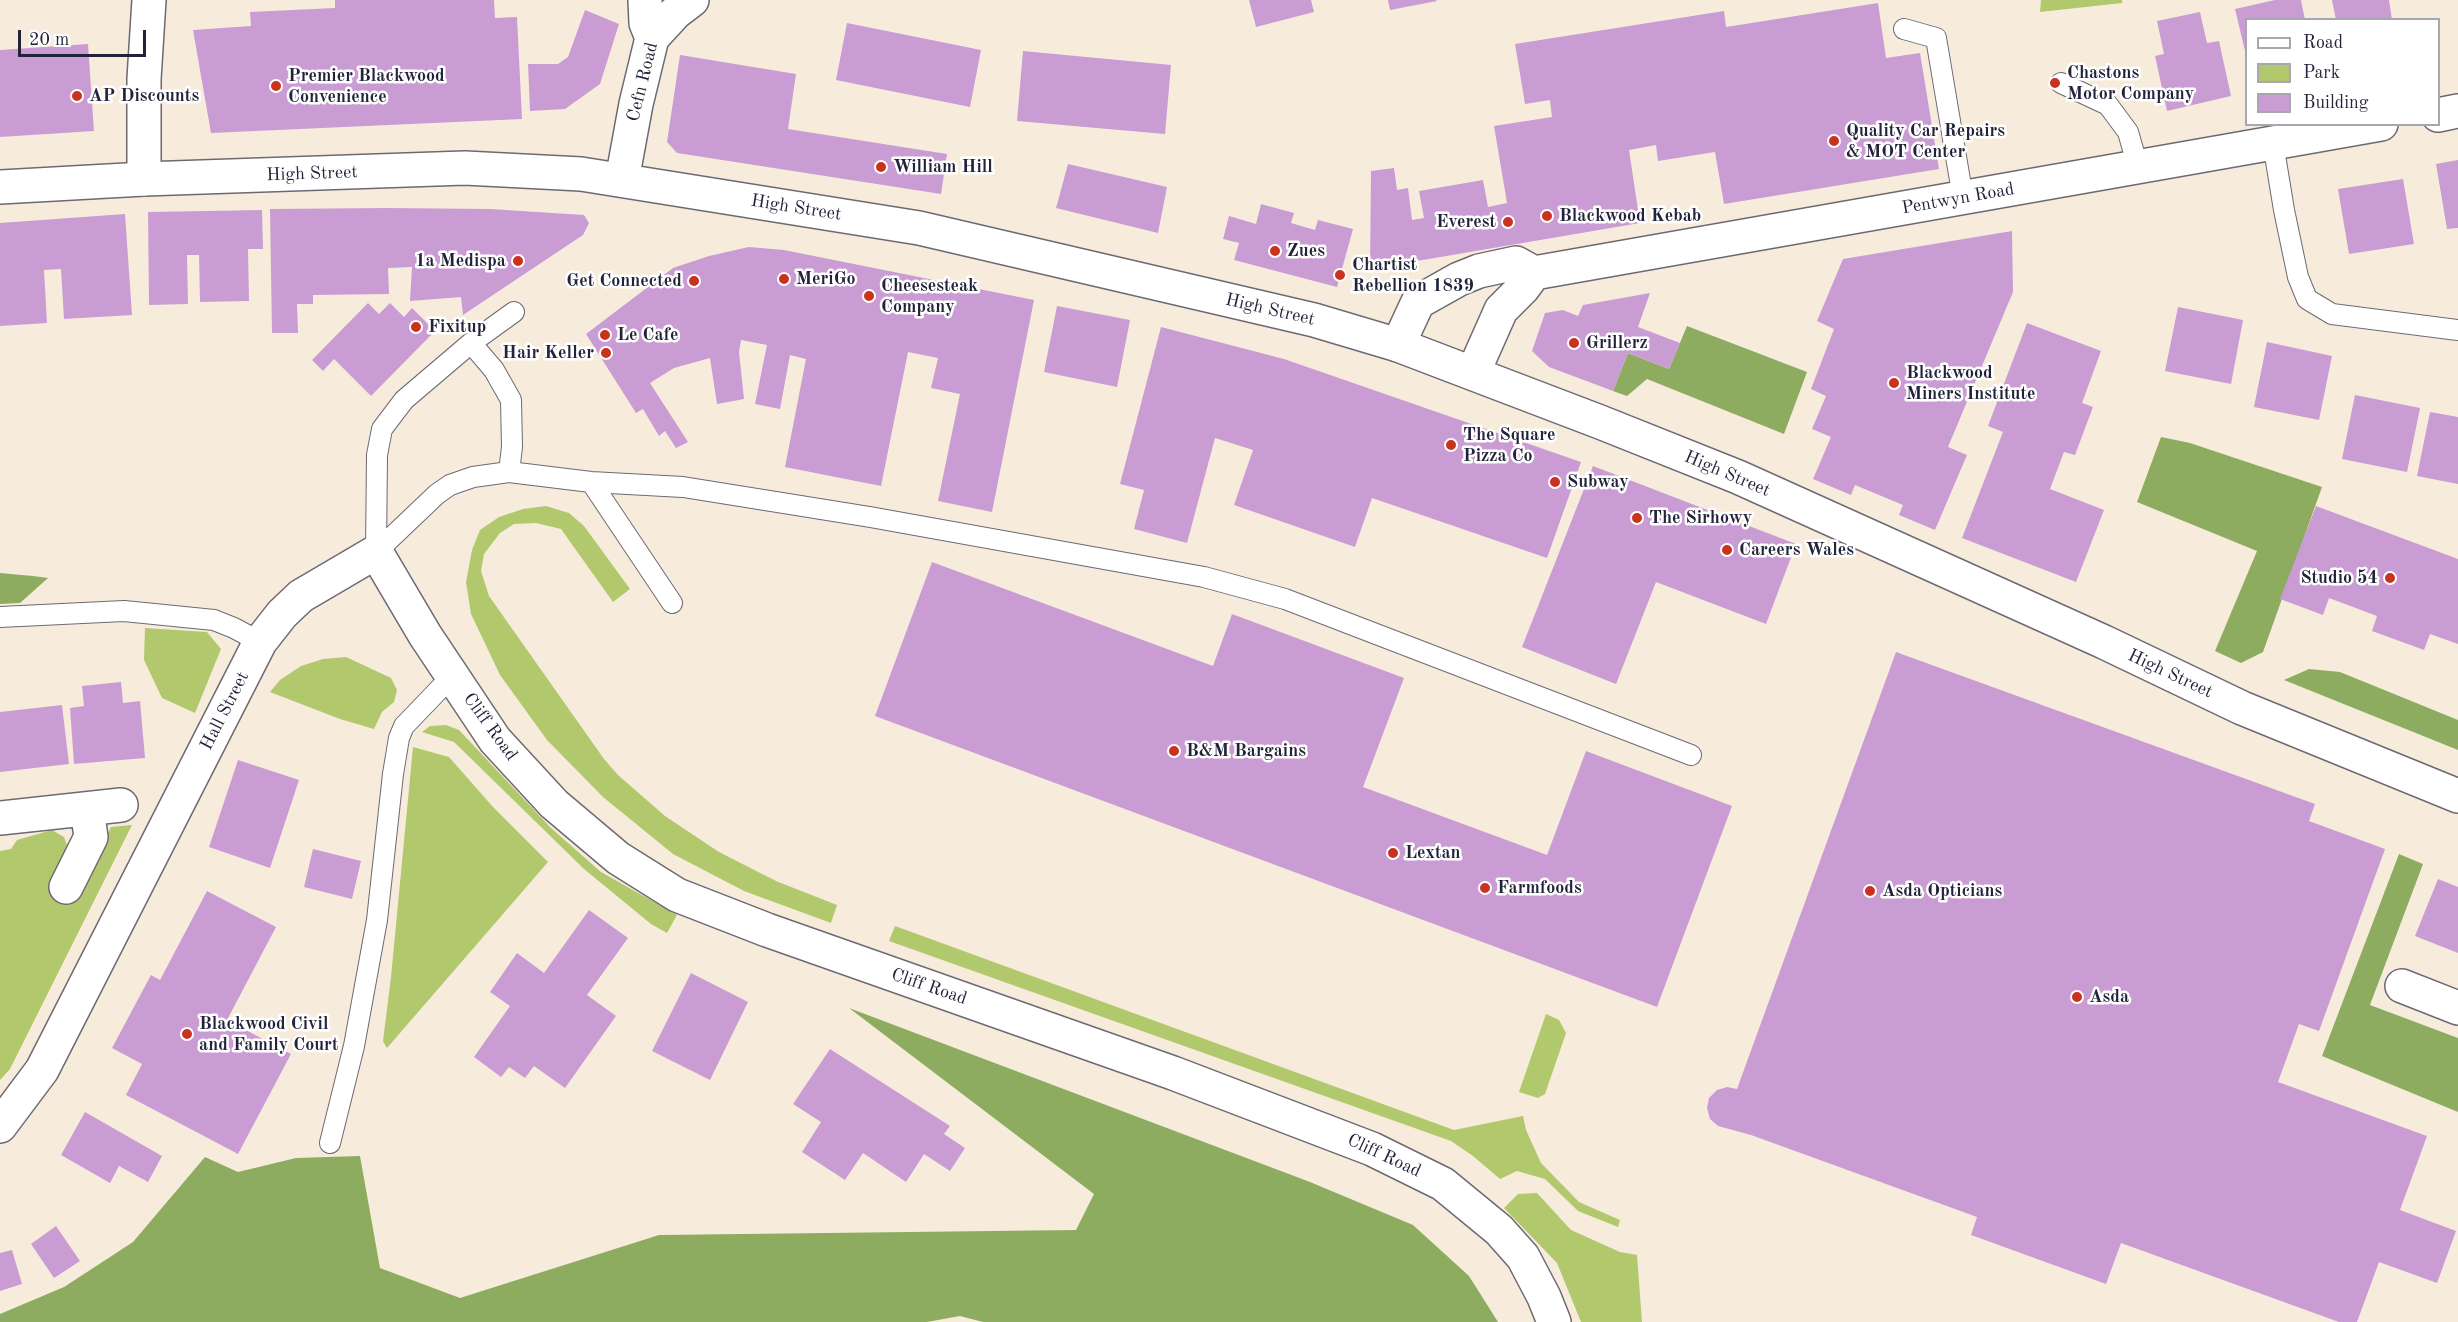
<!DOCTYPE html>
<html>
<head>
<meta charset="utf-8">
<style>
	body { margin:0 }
	#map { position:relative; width:2458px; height:1322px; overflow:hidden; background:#f7ecdb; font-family:"Old Standard TT",serif }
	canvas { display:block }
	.legend { position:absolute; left:2245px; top:18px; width:195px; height:108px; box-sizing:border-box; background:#fff; border:2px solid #a7a7b1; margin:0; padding:8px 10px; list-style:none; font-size:18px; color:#22223b }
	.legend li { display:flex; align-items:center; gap:12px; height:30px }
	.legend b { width:30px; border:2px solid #a7a7b1 }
	.scale { position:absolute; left:18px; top:30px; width:128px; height:27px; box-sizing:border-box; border:3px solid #22223b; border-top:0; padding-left:8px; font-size:18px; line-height:21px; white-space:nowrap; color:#22223b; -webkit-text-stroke:4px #fff; paint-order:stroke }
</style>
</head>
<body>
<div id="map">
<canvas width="2458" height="1322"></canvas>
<ul class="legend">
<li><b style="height:8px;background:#fff"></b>Road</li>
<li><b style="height:16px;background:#b2c86d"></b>Park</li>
<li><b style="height:16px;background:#ca9cd4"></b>Building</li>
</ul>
<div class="scale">20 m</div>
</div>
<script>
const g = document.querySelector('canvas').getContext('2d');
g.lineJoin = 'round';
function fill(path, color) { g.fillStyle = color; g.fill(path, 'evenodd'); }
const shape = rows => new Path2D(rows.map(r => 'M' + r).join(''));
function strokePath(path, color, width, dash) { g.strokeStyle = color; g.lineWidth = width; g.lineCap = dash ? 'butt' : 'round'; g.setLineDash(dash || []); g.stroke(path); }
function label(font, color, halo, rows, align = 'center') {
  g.font = font + ' "Old Standard TT",serif'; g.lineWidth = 5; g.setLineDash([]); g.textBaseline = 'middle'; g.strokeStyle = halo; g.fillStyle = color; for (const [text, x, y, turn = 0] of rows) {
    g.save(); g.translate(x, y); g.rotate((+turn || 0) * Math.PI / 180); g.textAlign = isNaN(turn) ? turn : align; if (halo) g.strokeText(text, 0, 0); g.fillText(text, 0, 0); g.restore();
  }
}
fill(shape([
	[2041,0,2122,0,2122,3,2040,12],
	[546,506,569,513,584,526,630,589,613,602,561,529,536,523,514,524,500,533,484,554,481,571,489,596,604,759,618,775,665,816,719,852,776,881,837,905,831,923,744,891,673,854,603,797,547,740,500,675,471,614,466,582,472,550,480,530,499,517,523,509],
	[145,628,207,632,221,649,195,713,162,698,144,660],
	[346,657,391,678,397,690,394,702,382,712,374,729,340,719,270,692,280,680,301,666,323,659],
	[446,725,459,730,551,828,601,872,677,915,667,933,651,924,584,869,454,742,422,732,430,726],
	[413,747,449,757,493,807,548,862,387,1048,383,1041,391,977],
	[132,825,10,1069,0,1080,0,851,11,849,17,840,52,830,64,837,69,850,51,886,76,900,111,827],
	[895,926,1454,1130,1523,1116,1526,1130,1541,1163,1579,1202,1620,1220,1618,1227,1578,1211,1545,1179,1517,1171,1500,1179,1473,1156,1451,1141,889,941],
	[1546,1014,1559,1020,1566,1033,1545,1094,1538,1098,1519,1092],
	[1537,1193,1571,1230,1620,1252,1637,1255,1642,1322,1581,1322,1557,1263,1504,1208,1518,1194]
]), '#b2c86d');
fill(shape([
	[1687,326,1807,372,1784,434,1647,379,1627,396,1613,391,1628,353,1669,369],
	[2161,437,2190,443,2322,487,2263,652,2241,663,2215,651,2257,551,2137,502],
	[0,573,33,576,48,578,20,603,0,604],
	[2309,669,2340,672,2458,720,2458,750,2284,680],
	[2399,854,2423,864,2370,1005,2458,1038,2458,1112,2322,1056],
	[849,1008,1310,1182,1413,1225,1469,1276,1498,1322,983,1322,960,1316,927,1322,0,1322,0,1314,64,1287,133,1242,205,1157,238,1172,296,1158,360,1156,380,1268,460,1298,659,1235,1076,1230,1094,1194]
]), '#8dac60');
fill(shape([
	[335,0,494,0,495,18,517,17,522,119,211,133,193,30,251,26,250,12,335,8],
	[1249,0,1311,0,1314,12,1256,27],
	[1388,0,1436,0,1437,1,1390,10],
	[2275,0,2301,0,2305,20,2246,20,2246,55,2235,9],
	[2332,0,2389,0,2392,20,2336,20],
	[1878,3,1886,58,1920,53,1939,169,1724,204,1715,152,1658,161,1656,145,1629,150,1640,223,1370,269,1371,171,1394,168,1397,190,1408,188,1412,220,1424,218,1419,191,1483,180,1488,207,1507,203,1494,126,1552,117,1550,100,1525,104,1515,44,1724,11,1726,27],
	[585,10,619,24,600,84,565,109,530,111,528,64,558,64,568,57],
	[2200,12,2207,43,2219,41,2231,96,2167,111,2155,56,2164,54,2157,21],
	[847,23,981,50,970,107,836,80],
	[88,44,94,131,0,137,0,50],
	[1023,51,1171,65,1165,134,1017,121],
	[680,55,796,74,788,129,947,154,941,194,677,153,667,142],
	[2458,160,2458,228,2447,229,2436,164],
	[1068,164,1167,187,1158,233,1056,208],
	[2403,179,2414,244,2349,254,2338,189],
	[1261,204,1294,213,1291,223,1315,230,1318,220,1353,229,1337,287,1234,260,1239,243,1223,239,1229,216,1256,224],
	[387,208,490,209,584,215,589,223,583,235,463,315,461,297,410,301,412,267,388,268,389,294,313,295,313,304,297,304,298,333,272,333,270,209],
	[262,210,263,249,248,249,249,301,200,302,199,255,187,255,188,304,149,305,148,212],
	[125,214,132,315,64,319,61,269,44,270,47,323,0,326,0,223],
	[2012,231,2013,292,1948,447,1967,455,1935,530,1899,515,1903,505,1855,485,1851,495,1813,479,1831,437,1812,429,1826,396,1811,389,1834,329,1817,321,1843,259],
	[749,247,784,250,1034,300,992,512,938,501,960,394,931,388,938,358,908,352,881,486,785,467,806,359,790,355,780,409,755,404,767,345,741,340,739,352,744,399,717,404,710,358,674,368,650,383,688,442,676,448,665,431,659,436,643,409,636,413,586,334,673,268,709,256],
	[1650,293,1638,327,1680,343,1669,369,1628,353,1613,391,1549,367,1532,351,1545,313,1563,310,1578,316,1583,305],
	[368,303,379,314,390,303,404,317,412,308,435,331,371,396,334,359,323,371,312,360],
	[1057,306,1130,320,1117,387,1044,372],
	[2178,307,2243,320,2231,384,2165,371],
	[2027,323,2101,351,2082,403,2093,407,2075,455,2064,452,2050,489,2104,510,2076,582,1962,538,2003,432,1988,426],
	[1161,327,1284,359,1581,462,1547,558,1372,498,1355,547,1234,505,1253,450,1215,438,1187,543,1134,529,1144,490,1120,484],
	[2267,342,2332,356,2319,420,2254,407],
	[2355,395,2420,408,2407,472,2342,459],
	[2430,412,2458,417,2458,484,2417,476],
	[1593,466,1796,544,1766,624,1656,582,1616,684,1522,647],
	[2316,506,2458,559,2458,644,2430,634,2424,650,2372,631,2377,616,2329,598,2323,615,2280,599],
	[932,562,1213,666,1232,614,1404,678,1363,787,1547,855,1586,751,1732,806,1657,1007,875,716],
	[1896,652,2315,804,2309,821,2385,849,2319,1031,2299,1024,2278,1082,2427,1136,2400,1210,2456,1231,2437,1283,2379,1262,2357,1322,2339,1322,2121,1243,2106,1284,1971,1235,1977,1217,1751,1135,1718,1126,1710,1119,1707,1108,1709,1098,1717,1090,1727,1087,1737,1089],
	[121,682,123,703,140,701,145,758,74,764,70,708,84,706,82,686],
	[62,705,69,764,0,772,0,712],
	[238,760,299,780,270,868,209,847],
	[313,849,361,861,352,899,304,887],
	[2438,879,2458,887,2458,953,2415,936],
	[207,891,276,927,227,1020,291,1054,238,1154,126,1095,142,1064,112,1048,151,975,160,980],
	[589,910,628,938,587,995,616,1016,565,1088,534,1066,525,1078,509,1067,501,1077,474,1057,510,1006,490,992,517,953,544,973],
	[691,973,748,1002,710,1080,652,1051],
	[830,1049,950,1126,944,1134,965,1148,950,1171,924,1154,906,1182,863,1153,845,1180,802,1152,821,1122,793,1104],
	[85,1112,162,1156,148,1182,119,1166,110,1183,61,1155],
	[56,1226,80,1261,54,1278,31,1244],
	[12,1250,22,1284,0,1291,0,1253]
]), '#ca9cd4');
const service = shape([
	[1904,29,1936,38,1963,198],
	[2061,83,2108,105,2128,132,2138,167],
	[2273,143,2284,210,2298,277,2307,299,2332,314,2458,330],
	[471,343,514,312],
	[591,482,672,603],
	[376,552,437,494,450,485,473,477,509,472,591,482,683,487,870,517,1204,577,1285,599,1691,755],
	[376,552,377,455,382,429,404,400,471,343,494,370,511,400,512,447,509,472],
	[0,617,124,611,214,620,234,628,260,642],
	[330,1143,354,1046,377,920,393,774,399,738,404,726,453,675]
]);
const minor = shape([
	[645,0,646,23,652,38],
	[144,179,144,79,149,0],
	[622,180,636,104,652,38,675,13,692,0],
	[0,818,121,805],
	[66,887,91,837,87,809],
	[2402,986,2458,1008],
	[0,1126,42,1070,260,642,282,614,301,596,376,552,425,635,495,740,554,804,618,858,677,895,767,930,1173,1073,1372,1149,1443,1184,1499,1230,1523,1257,1544,1297,1554,1322]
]);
const tertiary = shape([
	[2438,115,2458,111],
	[1398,345,1418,302,1459,279,1479,271,1516,263,1534,273,2381,124],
	[1473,373,1501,310,1523,288,1534,273]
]);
const secondary = shape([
	[0,187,144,179,465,168,581,174,919,228,1314,320,1398,345,1600,422,1738,477,2104,642,2242,708,2458,796]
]);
strokePath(service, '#6d6973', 22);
strokePath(minor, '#6d6973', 36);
strokePath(tertiary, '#6d6973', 36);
strokePath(secondary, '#6d6973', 36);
strokePath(service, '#fff', 20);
strokePath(minor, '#fff', 33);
strokePath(tertiary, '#fff', 33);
strokePath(secondary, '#fff', 33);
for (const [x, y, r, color] of [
	[2055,83,6,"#c8321e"],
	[276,86,6,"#c8321e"],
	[77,96,6,"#c8321e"],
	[1834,141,6,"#c8321e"],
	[881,167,6,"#c8321e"],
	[1547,216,6,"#c8321e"],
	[1508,222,6,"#c8321e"],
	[1275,251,6,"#c8321e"],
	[518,261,6,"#c8321e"],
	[1340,275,6,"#c8321e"],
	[784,279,6,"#c8321e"],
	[694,281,6,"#c8321e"],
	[869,296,6,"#c8321e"],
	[416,327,6,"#c8321e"],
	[605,335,6,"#c8321e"],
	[1574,343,6,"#c8321e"],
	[606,353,6,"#c8321e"],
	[1894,383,6,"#c8321e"],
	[1451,445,6,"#c8321e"],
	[1555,482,6,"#c8321e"],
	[1637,518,6,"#c8321e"],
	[1727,550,6,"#c8321e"],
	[2390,578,6,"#c8321e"],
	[1174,751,6,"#c8321e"],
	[1393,853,6,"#c8321e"],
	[1485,888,6,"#c8321e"],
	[1870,891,6,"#c8321e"],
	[2077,997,6,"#c8321e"],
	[187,1034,6,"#c8321e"]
]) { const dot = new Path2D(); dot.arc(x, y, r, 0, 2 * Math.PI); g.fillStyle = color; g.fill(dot); strokePath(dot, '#fff', 2); }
label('bold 18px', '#22223b', '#fff', [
	["Chastons",2067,73],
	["Motor Company",2067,94],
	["Premier Blackwood",288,76],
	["Convenience",288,97],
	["AP Discounts",89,96],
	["Quality Car Repairs",1846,131],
	["& MOT Center",1846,152],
	["William Hill",893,167],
	["Blackwood Kebab",1559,216],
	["Everest",1496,222,"right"],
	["Zues",1287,251],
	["1a Medispa",506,261,"right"],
	["Chartist",1352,265],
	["Rebellion 1839",1352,286],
	["MeriGo",796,279],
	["Get Connected",682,281,"right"],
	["Cheesesteak",881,286],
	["Company",881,307],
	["Fixitup",428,327],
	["Le Cafe",617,335],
	["Grillerz",1586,343],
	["Hair Keller",594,353,"right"],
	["Blackwood",1906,373],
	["Miners Institute",1906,394],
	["The Square",1463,435],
	["Pizza Co",1463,456],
	["Subway",1567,482],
	["The Sirhowy",1649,518],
	["Careers Wales",1739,550],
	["Studio 54",2378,578,"right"],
	["B&M Bargains",1186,751],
	["Lextan",1405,853],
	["Farmfoods",1497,888],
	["Asda Opticians",1882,891],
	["Asda",2089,997],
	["Blackwood Civil",199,1024],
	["and Family Court",199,1045]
], 'left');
label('18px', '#22223b', '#fff', [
	["Cefn Road",643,82,-76],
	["High Street",312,174,-2],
	["Pentwyn Road",1958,199,-10],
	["High Street",796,208,9],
	["High Street",1270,310,13],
	["High Street",1727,474,23],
	["High Street",2170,674,25],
	["Hall Street",225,711,-63],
	["Cliff Road",490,727,54],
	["Cliff Road",929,987,19],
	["Cliff Road",1384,1156,25]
]);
</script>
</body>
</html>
